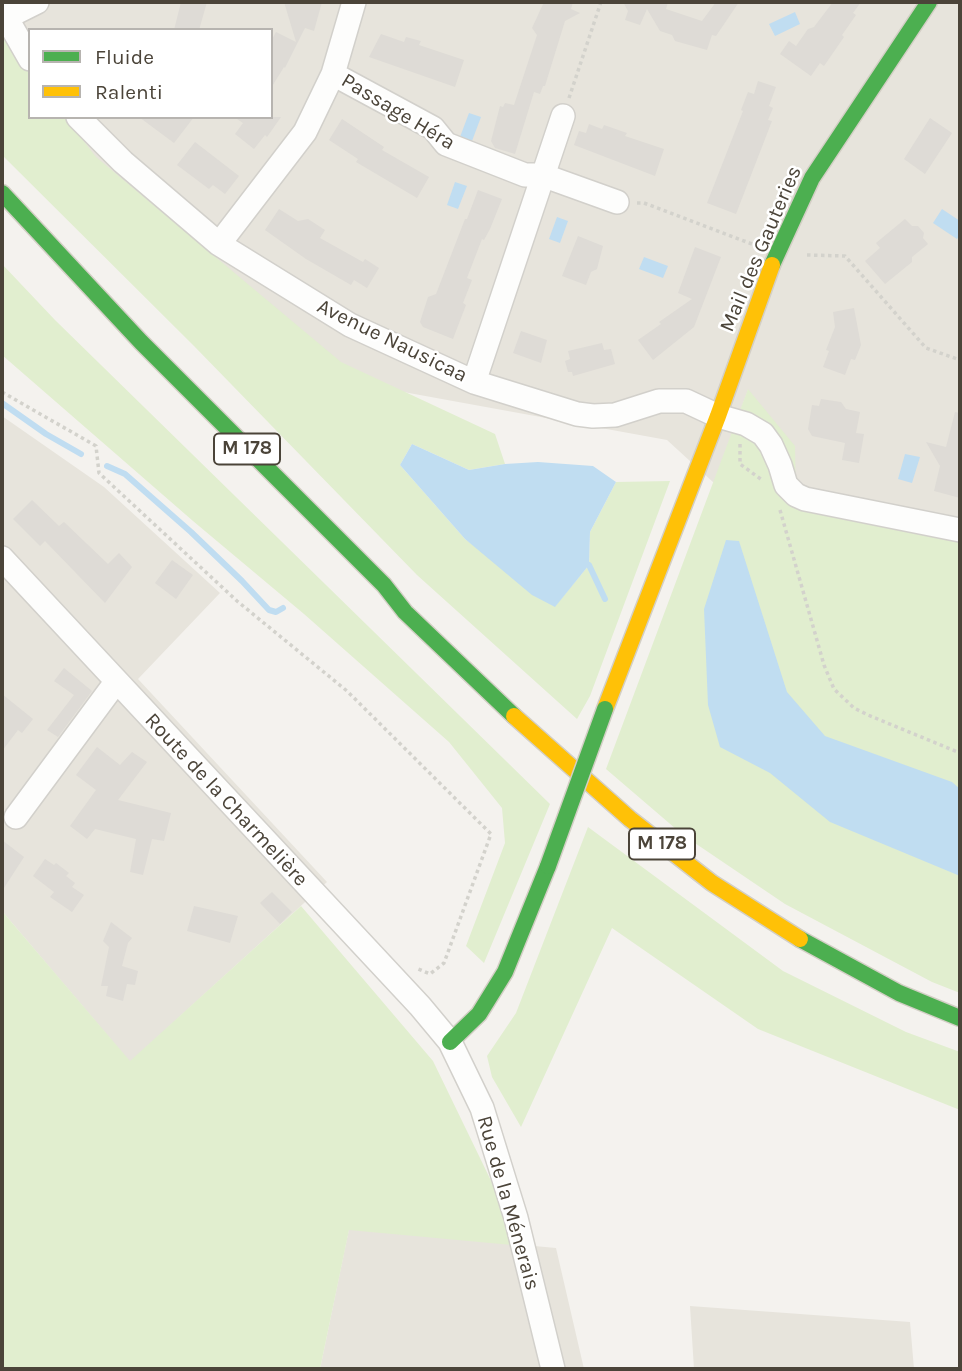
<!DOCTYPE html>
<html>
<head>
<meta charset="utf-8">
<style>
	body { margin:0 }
	#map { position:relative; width:962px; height:1371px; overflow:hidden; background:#f4f2ee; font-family:Karla,sans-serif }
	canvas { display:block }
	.frame { position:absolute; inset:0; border:4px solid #4b4439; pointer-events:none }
	.legend { position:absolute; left:28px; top:28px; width:245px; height:91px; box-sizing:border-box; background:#fff; border:2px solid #b7b4b0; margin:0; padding:9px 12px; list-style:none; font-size:21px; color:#4b4439 }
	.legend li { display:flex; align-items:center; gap:14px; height:35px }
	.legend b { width:35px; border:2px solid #b7b4b0 }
</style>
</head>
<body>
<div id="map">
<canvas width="962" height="1371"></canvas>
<div class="frame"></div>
<ul class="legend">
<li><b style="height:9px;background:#4caf50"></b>Fluide</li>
<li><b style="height:9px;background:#ffc107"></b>Ralenti</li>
</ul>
</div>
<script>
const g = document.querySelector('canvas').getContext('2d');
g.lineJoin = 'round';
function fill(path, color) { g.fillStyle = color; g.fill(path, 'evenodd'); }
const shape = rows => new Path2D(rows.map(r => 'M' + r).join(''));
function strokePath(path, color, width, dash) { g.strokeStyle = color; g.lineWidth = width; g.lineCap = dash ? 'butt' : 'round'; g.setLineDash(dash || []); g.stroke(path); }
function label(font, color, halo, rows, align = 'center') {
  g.font = font + ' Karla,sans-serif'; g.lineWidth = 5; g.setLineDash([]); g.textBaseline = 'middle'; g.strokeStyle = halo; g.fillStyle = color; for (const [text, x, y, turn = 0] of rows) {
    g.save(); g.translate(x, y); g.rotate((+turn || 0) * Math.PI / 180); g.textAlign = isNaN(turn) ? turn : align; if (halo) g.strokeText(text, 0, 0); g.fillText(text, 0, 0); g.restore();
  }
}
fill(shape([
	[2,2,960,2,960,542,796,498,748,390,714,483,667,440,354,383,92,171,51,117,271,117,271,30,30,30,30,89,2,53],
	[2,416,104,487,220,593,138,679,327,882,130,1062,2,911],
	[349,1229,556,1248,584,1369,320,1369],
	[690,1306,910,1322,914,1369,694,1369]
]), '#e7e4dc');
fill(shape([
	[2,37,30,73,30,117,65,117,96,157,341,362,495,434,505,464,469,470,412,444,400,465,465,539,555,606,589,565,590,532,616,482,670,481,590,696,577,719,417,575,194,346,2,155],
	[2,264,55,320,550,804,484,963,466,946,505,843,502,808,449,742,304,614,193,521,2,355],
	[748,389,795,446,796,498,960,542,960,993,932,982,785,904,683,835,606,769],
	[588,827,783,971,906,1032,960,1052,960,1110,758,1029,612,928,521,1127,492,1077,487,1056,516,1013],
	[301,906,433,1061,496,1191,512,1245,349,1230,320,1369,2,1369,2,911,130,1061]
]), '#e1eecf');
fill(shape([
	[795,12,800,24,775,36,769,24],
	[469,113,481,117,472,141,460,137],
	[455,182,467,186,458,209,447,205],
	[942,209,960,221,960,234,957,239,933,223],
	[557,217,568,221,560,243,549,239],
	[644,257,668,266,663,278,639,269],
	[412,444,469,470,505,464,538,462,593,466,616,482,590,532,589,565,555,607,532,595,465,539,400,465],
	[905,454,920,457,912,483,898,479],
	[726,540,739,541,787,692,825,736,952,782,960,789,960,876,830,822,770,773,720,747,708,705,704,609]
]), '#c0ddf1');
strokePath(shape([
	[2,403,46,434,81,454],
	[107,466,125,474,191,532,242,581,269,610,276,612,283,608],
	[584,562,589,565,605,599]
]), '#c0ddf1', 6);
fill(shape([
	[181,2,207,2,199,30,174,30],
	[284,2,322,2,314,31,305,28,285,68,284,67,271,88,271,41,276,32,296,42],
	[544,2,573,2,571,9,580,13,565,21,545,86,543,86,540,94,534,92,515,154,495,148,491,141,500,106,503,107,505,103,514,105,537,35,532,28],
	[623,2,668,2,666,9,702,21,716,2,739,2,716,36,712,35,707,50,675,41,672,35,660,31,647,9,640,25,625,20,628,11],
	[833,2,861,2,853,13,856,15,842,35,844,37,824,66,820,63,811,76,780,54,789,41,796,46,808,29,814,27],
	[381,34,404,42,406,37,421,41,419,45,464,60,455,87,369,57],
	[758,81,776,87,769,106,773,108,768,120,772,121,736,214,707,203,743,111,741,110,748,92,754,94],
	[139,117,194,117,174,143],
	[234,117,281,117,267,137,265,135,254,149,235,134,243,123],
	[930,118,952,133,925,174,904,159],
	[342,119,384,147,382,150,429,177,417,198,356,162,358,159,329,140],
	[589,124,602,129,604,125,627,133,625,136,664,149,655,176,574,145,579,131,586,133],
	[195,142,239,176,225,194,213,185,209,189,177,165],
	[478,190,502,199,490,229,484,240,482,239,467,278,472,280,463,303,466,305,453,339,423,327,420,322,428,297,436,294,465,219,467,219],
	[279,209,298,221,308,219,325,230,320,238,363,262,365,259,379,268,367,288,354,280,351,285,306,259,265,230],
	[905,219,912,226,918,226,924,233,923,238,928,244,912,257,912,262,885,284,865,261,880,248,876,243],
	[578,236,603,246,597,269,591,272,586,285,562,276],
	[695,247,721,257,694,327,653,360,638,340,661,324,659,322,692,299,678,293],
	[854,308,861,345,855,360,851,359,845,375,823,367,829,351,826,350,835,327,833,312],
	[521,331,547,340,541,363,513,353],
	[602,343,604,350,611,349,615,364,573,376,572,372,568,372,565,361,570,359,568,351],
	[821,399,841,402,846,409,860,412,856,433,864,434,859,463,842,460,845,443,812,436,808,429,812,405,819,406],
	[955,412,960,413,960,498,934,491,940,466,926,442,946,447],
	[32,500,59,526,64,522,108,564,119,553,132,567,105,603,45,541,40,546,13,519],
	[172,560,193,575,176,599,155,583],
	[64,668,92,691,58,737,47,730,74,695,54,681],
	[2,694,33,719,22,733,18,730,2,751],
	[97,747,120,765,132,752,147,762,118,800,171,813,164,841,152,839,143,875,130,872,136,839,95,829,87,839,70,826,96,790,76,775],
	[2,840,24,857,2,891],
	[45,859,54,865,56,863,69,873,66,876,75,883,72,887,84,895,72,912,50,897,54,892,33,876],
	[272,892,292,912,280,924,260,903],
	[194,906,238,916,230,943,187,931],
	[111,922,132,938,128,943,122,966,138,971,135,985,127,984,123,1001,106,996,108,986,101,986,109,947,103,941]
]), '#dedbd6');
const street = shape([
	[2,10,30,59],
	[5,18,37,2],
	[333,74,433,128,446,144,525,175,542,175,617,202],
	[78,117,123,162,219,244,350,325,474,382,577,414,593,416,615,415,659,401,686,401,718,416,746,424,763,434,771,445,780,465,786,485,796,495,805,499,960,530],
	[219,244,305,132,333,74,354,2],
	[474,382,563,116],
	[2,558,420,1006,450,1042,482,1108,516,1218,553,1369],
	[16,817,116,682]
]);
const fast = shape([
	[2,193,141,342,384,585,405,612,514,716],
	[772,265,812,178,929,2],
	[800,939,899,993,960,1018],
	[450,1042,479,1014,505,972,548,866]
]);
const slow = shape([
	[605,709,718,416,772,265],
	[514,716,630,819,712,883,800,939]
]);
strokePath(street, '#d2d0cb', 26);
strokePath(fast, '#d3cfc5', 19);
strokePath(slow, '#d3cfc5', 19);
strokePath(shape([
	[569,98,601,2],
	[637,203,644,203,752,244],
	[807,255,845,256,926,348,960,360],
	[2,392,96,446,99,473,237,601,347,691,491,834,444,963,430,974,416,968],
	[740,444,740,464,762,480],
	[780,510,824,665,834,689,854,708,868,715,960,753]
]), '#d3d2cc', 3.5, [3.5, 3.5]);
strokePath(street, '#fdfdfc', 23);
strokePath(fast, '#4caf50', 16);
strokePath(slow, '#ffc107', 16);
const fastBridge = shape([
	[548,866,605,709]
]);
strokePath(fastBridge, '#d3cfc5', 19, []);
strokePath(fastBridge, '#4caf50', 16);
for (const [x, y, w] of [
	[247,449,66],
	[662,844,66]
]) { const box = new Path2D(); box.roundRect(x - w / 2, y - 15.5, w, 31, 5); g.fillStyle = '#fff'; g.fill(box); strokePath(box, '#4b4439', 2); }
label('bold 19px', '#4b4439', null, [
	["M 178",247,449],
	["M 178",662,844]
]);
label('21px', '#4b4439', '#fff', [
	["Passage Héra",398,112,31],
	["Mail des Gauteries",761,249,-67],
	["Avenue Nausicaa",392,341,26],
	["Route de la Charmelière",226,800,47],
	["Rue de la Ménerais",508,1203,74]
]);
</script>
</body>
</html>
